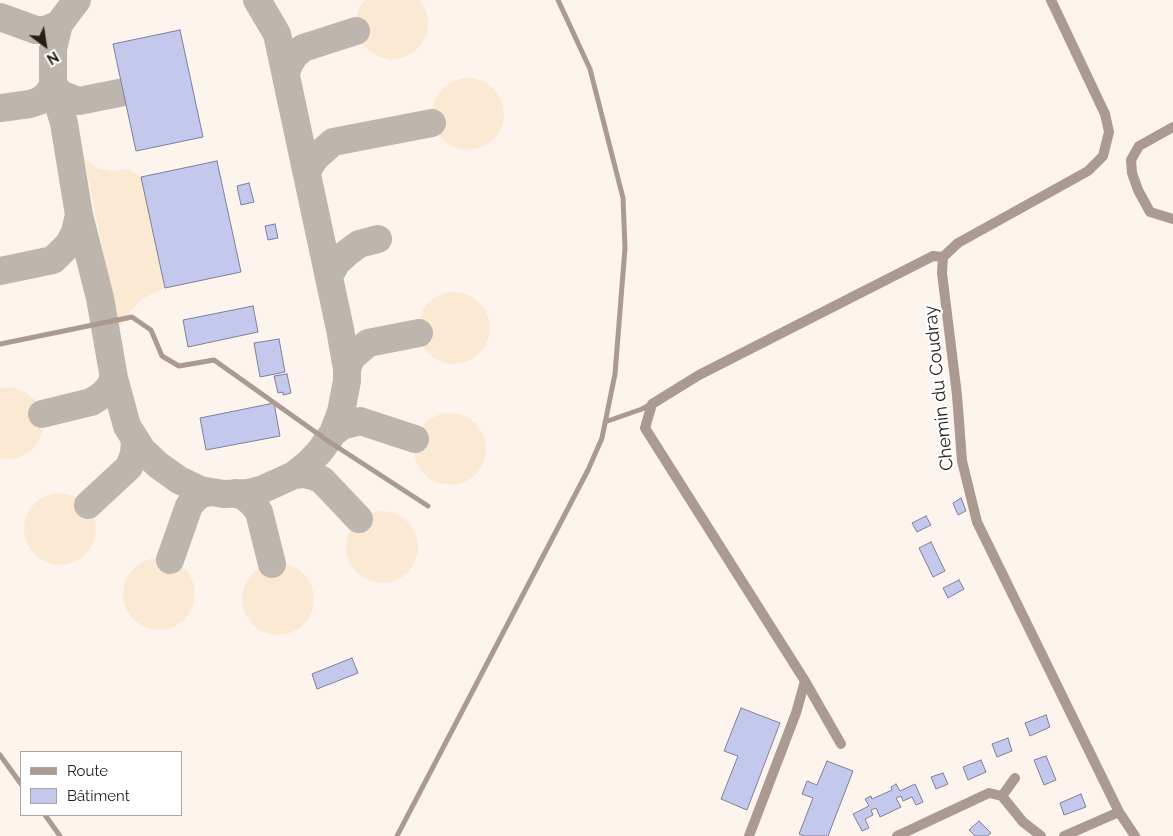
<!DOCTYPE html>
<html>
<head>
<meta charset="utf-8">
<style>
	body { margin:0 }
	#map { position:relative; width:1173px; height:836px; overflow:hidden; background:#fdf5ed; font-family:Raleway,sans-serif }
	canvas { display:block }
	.legend { position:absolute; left:20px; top:751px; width:162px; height:65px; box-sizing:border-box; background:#fff; border:1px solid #a8a6a3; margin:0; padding:6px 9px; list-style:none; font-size:15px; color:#262018 }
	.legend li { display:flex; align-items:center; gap:10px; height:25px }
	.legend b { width:25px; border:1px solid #a8a6a3 }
	.north { position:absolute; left:20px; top:20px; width:50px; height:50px; -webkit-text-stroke:4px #fff; paint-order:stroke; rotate:149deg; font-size:14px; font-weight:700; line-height:20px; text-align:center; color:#262018 }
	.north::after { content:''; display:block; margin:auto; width:18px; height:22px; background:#262018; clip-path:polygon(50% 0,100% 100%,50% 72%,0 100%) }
</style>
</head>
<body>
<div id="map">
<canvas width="1173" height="836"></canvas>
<ul class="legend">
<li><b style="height:6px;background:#ab9a92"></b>Route</li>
<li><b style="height:14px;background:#c4c8ed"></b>Bâtiment</li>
</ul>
<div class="north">N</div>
</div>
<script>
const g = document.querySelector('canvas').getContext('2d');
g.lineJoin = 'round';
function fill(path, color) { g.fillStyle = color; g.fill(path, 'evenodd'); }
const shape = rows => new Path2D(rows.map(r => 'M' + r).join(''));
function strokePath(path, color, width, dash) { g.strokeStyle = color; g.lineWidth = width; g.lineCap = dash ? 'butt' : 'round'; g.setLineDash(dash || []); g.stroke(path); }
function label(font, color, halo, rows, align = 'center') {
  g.font = font + ' Raleway,sans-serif'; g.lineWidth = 5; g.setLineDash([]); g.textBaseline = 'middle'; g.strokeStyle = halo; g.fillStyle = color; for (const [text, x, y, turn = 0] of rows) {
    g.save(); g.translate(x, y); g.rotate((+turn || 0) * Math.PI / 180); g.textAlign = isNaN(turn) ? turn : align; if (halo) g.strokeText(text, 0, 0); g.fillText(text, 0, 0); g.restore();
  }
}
fill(shape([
	[365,0,420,0,426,10,428,21,427,33,422,44,413,53,402,58,391,60,379,57,369,51,361,43,357,32,356,20,359,8],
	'432 114a36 36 0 1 1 72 0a36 36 0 1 1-72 0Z',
	[84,157,97,168,113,171,129,169,141,177,165,288,142,299,129,312,119,330],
	'418 328a36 36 0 1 1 72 0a36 36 0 1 1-72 0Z',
	[13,387,25,392,34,399,40,409,43,421,42,433,37,444,28,453,17,458,5,459,0,458,0,388],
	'414 449a36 36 0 1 1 72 0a36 36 0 1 1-72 0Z',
	'24 529a36 36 0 1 1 72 0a36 36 0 1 1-72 0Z',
	'346 547a36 36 0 1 1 72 0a36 36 0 1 1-72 0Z',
	'123 594a36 36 0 1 1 72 0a36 36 0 1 1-72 0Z',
	'242 599a36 36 0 1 1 72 0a36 36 0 1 1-72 0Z'
]), '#fce9d3');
strokePath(shape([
	[77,0,59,24,53,49,53,86,64,123,79,215,100,298,114,378,127,426,142,450,158,465,179,480,200,490,223,494,248,493,261,490,294,475,309,463,320,451,333,433,341,412,347,381,347,369,340,329,277,34,257,0],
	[0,17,36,30,45,30,59,24],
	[286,73,289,64,295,55,303,48,356,31],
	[0,108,30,104,39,101,47,95,53,86,62,95,79,101,124,92],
	[307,171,315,158,333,142,432,123],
	[0,271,53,260,69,244,75,232,79,215],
	[329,276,337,262,347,253,359,244,378,239],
	[347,369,351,358,368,343,419,333],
	[42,414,91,402,101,396,109,388,114,378],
	[333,433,342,426,360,421,415,439],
	[294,475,304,474,313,476,322,480,359,519],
	[235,493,245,497,253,504,259,512,272,564],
	[88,505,129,467,134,454,135,440],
	[170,560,189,506,195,499,201,494,211,492]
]), '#bcb6ae', 28);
const building = shape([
	[180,30,203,137,136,151,113,44,180,30],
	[217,161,241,272,165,288,141,177,217,161],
	[249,183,254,202,241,205,237,186,249,183],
	[275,224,278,238,268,240,265,226,275,224],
	[253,306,258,332,188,347,183,320,253,306],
	[279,339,285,372,260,377,254,343,279,339],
	[287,374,291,393,283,395,283,392,278,393,274,376,287,374],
	[274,403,280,436,206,450,200,418,274,403],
	[961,498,966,511,958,515,953,503,961,498],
	[926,516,931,525,917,532,912,523,926,516],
	[931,542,945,571,933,577,919,548,931,542],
	[959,580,964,589,948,598,943,588,959,580],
	[352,658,358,673,317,689,312,674,352,658],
	[741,708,780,723,747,810,721,799,738,756,724,751,741,708],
	[1046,715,1050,727,1030,736,1025,723,1046,715],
	[1008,738,1012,751,997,757,992,744,1008,738],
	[1046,756,1056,780,1044,785,1034,760,1046,756],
	[981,760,986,772,968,780,963,767,981,760],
	[827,761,853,771,828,836,805,836,799,834,813,798,802,794,807,781,817,785,827,761],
	[943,773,948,784,936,789,931,777,943,773],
	[896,784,900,791,915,784,923,802,916,805,912,797,903,801,901,796,896,798,901,807,880,817,876,808,871,810,873,815,865,819,869,828,862,831,853,814,869,806,865,799,871,796,872,799,892,790,891,787,896,784],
	[1081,794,1086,807,1064,815,1060,803,1081,794],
	[979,821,991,833,987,836,975,836,969,830,979,821]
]);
fill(building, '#c4c8ed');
strokePath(building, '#7d8096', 1);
strokePath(shape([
	[0,344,132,317,151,330,162,356,179,366,214,360,328,441,428,506],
	[605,422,642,409,651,404],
	[0,755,21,784],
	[45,815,60,836],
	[397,836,588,470,602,438,615,374,625,248,623,198,590,69,558,0]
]), '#ab9a92', 5);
strokePath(shape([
	[1051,0,1105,114,1109,132,1103,156,1088,171,958,243,943,257,942,273,957,395,962,461,977,522,1119,812,1135,836],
	[1173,127,1139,146,1131,160,1132,173,1138,190,1150,212,1173,219],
	[841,744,805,681,645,428,652,404,699,375,933,256,943,257],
	[1002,796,1015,778],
	[749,836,796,713,805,681],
	[897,836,989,793,1002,796,1023,822,1041,836],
	[1064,836,1119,812]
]), '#ab9a92', 10);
label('18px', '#262018', '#fff', [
	["Chemin du Coudray",939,388,-96]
]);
</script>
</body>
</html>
